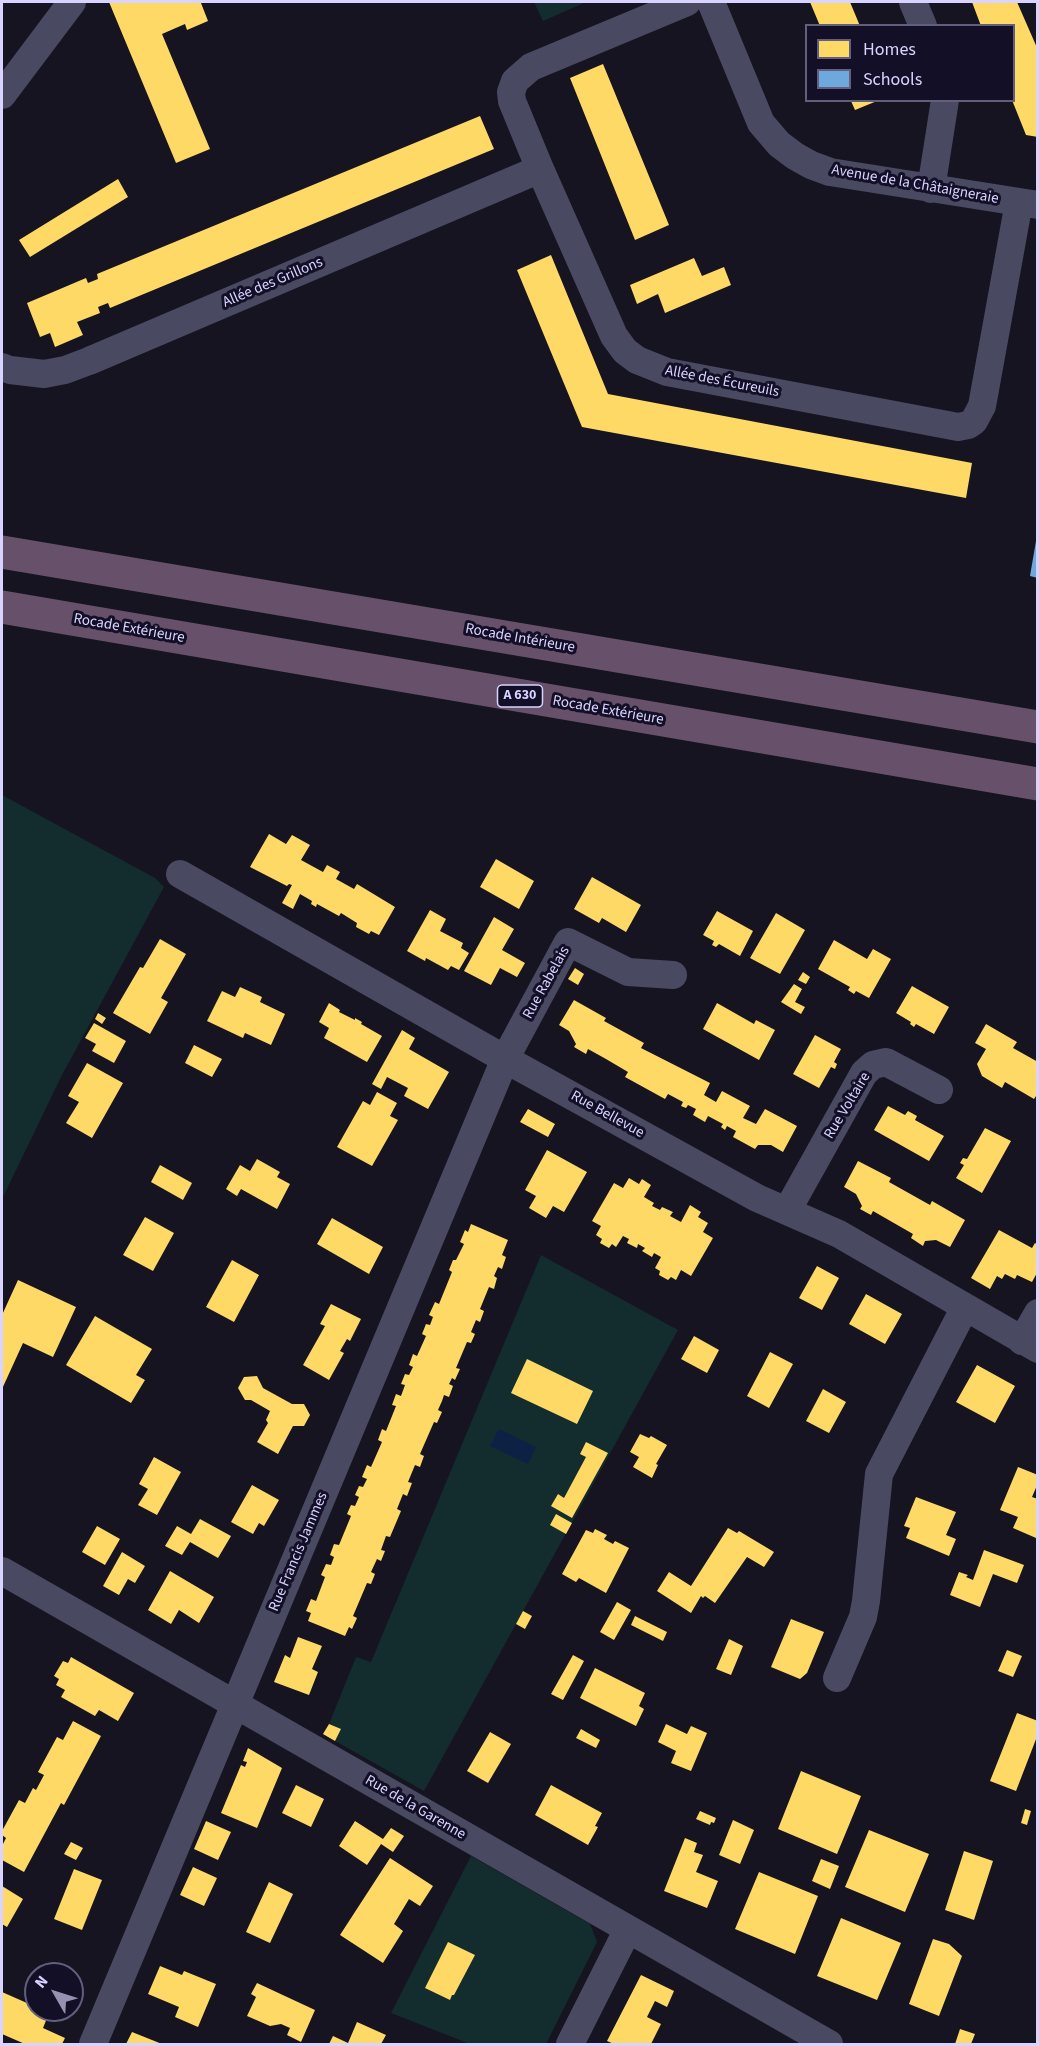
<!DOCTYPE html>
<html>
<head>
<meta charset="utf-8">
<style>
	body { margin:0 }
	#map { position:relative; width:1039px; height:2046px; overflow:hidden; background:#161421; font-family:"Source Sans 3",sans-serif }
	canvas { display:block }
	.frame { position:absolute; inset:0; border:3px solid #d9d4ff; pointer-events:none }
	.legend { position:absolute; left:805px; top:24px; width:210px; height:78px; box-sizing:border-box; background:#130f26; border:2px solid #625e7d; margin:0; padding:8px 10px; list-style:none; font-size:18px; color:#d9d4ff }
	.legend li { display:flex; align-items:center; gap:12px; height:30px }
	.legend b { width:30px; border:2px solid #625e7d }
	.north { position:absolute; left:24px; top:1962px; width:60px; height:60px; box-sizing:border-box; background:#130f26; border:2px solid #625e7d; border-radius:50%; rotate:309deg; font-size:16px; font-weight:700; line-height:24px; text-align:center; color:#d9d4ff }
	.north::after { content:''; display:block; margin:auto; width:21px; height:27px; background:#9591b1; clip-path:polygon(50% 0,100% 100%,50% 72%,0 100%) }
</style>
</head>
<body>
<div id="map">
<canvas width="1039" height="2046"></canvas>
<div class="frame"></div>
<ul class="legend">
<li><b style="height:16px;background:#ffd966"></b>Homes</li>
<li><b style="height:16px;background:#6fa8dc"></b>Schools</li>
</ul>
<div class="north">N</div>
</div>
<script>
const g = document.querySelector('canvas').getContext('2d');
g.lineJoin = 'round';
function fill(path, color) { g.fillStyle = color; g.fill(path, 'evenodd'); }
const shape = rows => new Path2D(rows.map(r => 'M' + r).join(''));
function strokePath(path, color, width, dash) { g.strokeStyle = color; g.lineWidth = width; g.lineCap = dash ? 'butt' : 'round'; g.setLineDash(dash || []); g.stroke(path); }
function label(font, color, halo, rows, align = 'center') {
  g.font = font + ' "Source Sans 3",sans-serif'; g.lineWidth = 6; g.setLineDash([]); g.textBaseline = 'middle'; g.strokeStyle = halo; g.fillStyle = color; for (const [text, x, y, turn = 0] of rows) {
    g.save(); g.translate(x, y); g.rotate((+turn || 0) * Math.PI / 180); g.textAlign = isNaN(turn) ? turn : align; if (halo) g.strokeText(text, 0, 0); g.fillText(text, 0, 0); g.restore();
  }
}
fill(shape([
	[534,2,586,2,543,21],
	[2,795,155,878,164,887,62,1075,4,1195,2,1195],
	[541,1255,678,1330,424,1791,335,1741,341,1730,329,1724,356,1657,371,1662],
	[471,1856,590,1924,597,1942,546,2044,470,2044,391,2013]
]), '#132c2d');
fill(shape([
	[499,1429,536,1447,528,1464,490,1446]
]), '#0d2144');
fill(shape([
	[109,2,205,2,201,3,208,21,187,30,185,24,162,34,210,149,176,163],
	[810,2,850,2,860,26,820,26],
	[972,2,1017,2,1038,50,1038,137,1026,135,1012,100,1014,26,981,26],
	[603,64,669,225,635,240,570,78],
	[851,101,877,101,855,110],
	[480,116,494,149,110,308,108,303,98,307,100,313,77,322,83,335,55,347,50,333,40,337,27,303,86,278,88,283,98,279,97,274],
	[118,179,128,197,30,257,19,240],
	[551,255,608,394,972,463,966,498,582,427,517,270],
	[694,258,702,276,724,267,731,285,665,313,658,294,637,304,630,285],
	[269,834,286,844,292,835,310,845,301,860,323,872,327,865,340,872,336,879,354,889,357,884,395,907,379,935,371,931,369,934,356,927,357,923,341,913,339,916,317,904,316,907,311,904,312,901,300,894,293,909,282,903,292,885,289,884,287,886,250,867],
	[496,859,534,881,519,909,480,887],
	[592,877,641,905,626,932,602,918,599,923,574,909],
	[430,910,446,919,440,931,463,943,461,948,469,953,459,970,451,966,448,970,426,958,425,961,407,951],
	[717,911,753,931,740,956,719,944,716,947,712,945,714,941,703,935],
	[776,913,805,930,780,974,750,958],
	[494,917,514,929,502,950,525,963,517,977,500,968,491,985,464,971],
	[160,939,186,954,161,998,168,1002,150,1034,113,1013,140,967,143,968],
	[834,940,867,959,873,949,891,959,869,998,856,991,854,994,848,990,850,987,818,969],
	[575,968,584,974,578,985,568,979],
	[803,972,810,977,806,984,798,980],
	[794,984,802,989,795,1002,805,1007,801,1014,781,1002],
	[912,986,949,1007,934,1034,916,1024,914,1027,910,1024,911,1022,896,1013],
	[240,987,262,997,260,1002,285,1014,271,1045,245,1033,243,1038,207,1021,222,991,235,997],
	[574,1000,606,1018,604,1021,644,1043,641,1048,710,1083,704,1095,716,1102,722,1091,750,1106,743,1118,756,1124,765,1109,797,1126,783,1152,771,1145,758,1145,755,1149,733,1137,736,1131,727,1126,725,1130,721,1127,723,1124,708,1116,705,1122,693,1115,696,1109,688,1105,686,1108,681,1106,683,1102,668,1094,665,1099,625,1077,628,1072,606,1059,588,1049,586,1054,574,1047,576,1044,569,1031,559,1025],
	[329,1003,340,1010,339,1012,355,1020,355,1018,362,1022,361,1024,382,1036,367,1062,324,1038,329,1028,319,1022],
	[717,1003,754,1024,756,1020,775,1030,759,1060,703,1029],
	[98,1013,106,1018,102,1024,95,1019],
	[94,1023,126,1041,114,1063,92,1051,96,1044,85,1038],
	[986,1024,1017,1042,1013,1048,1038,1062,1038,1093,1034,1099,1005,1082,1002,1088,982,1076,977,1064,986,1049,975,1043],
	[402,1030,415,1038,409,1049,449,1072,428,1109,404,1096,408,1088,387,1077,381,1089,372,1084],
	[815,1035,841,1049,834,1062,837,1064,835,1069,831,1067,819,1088,793,1074],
	[194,1045,222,1059,212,1077,185,1063],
	[87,1063,123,1083,92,1138,66,1123,79,1102,68,1096],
	[377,1092,397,1103,390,1116,398,1120,372,1166,337,1147,363,1101,370,1105],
	[888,1106,905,1115,908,1111,917,1116,915,1120,944,1136,929,1161,874,1130],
	[528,1109,555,1124,548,1137,520,1122],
	[985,1128,1011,1141,982,1193,956,1178,964,1165,960,1163,963,1158,967,1159],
	[547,1150,587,1172,564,1212,553,1206,546,1218,529,1208,536,1196,525,1190],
	[257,1159,280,1172,277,1177,290,1184,277,1209,241,1189,237,1196,226,1189,240,1165,250,1171],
	[858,1161,891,1178,889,1182,930,1205,932,1201,965,1220,950,1247,936,1240,925,1241,923,1246,911,1238,913,1234,873,1211,871,1215,860,1209,862,1206,856,1194,844,1187],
	[160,1165,192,1183,183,1200,151,1182],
	[629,1178,639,1184,642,1179,651,1185,644,1197,654,1203,652,1206,660,1210,662,1207,673,1212,670,1216,681,1222,690,1205,701,1212,698,1217,708,1223,703,1232,713,1238,691,1276,681,1270,676,1280,671,1277,668,1280,659,1275,660,1271,655,1268,661,1257,654,1253,652,1257,642,1251,645,1248,638,1244,637,1248,627,1243,629,1239,623,1236,616,1247,612,1244,609,1248,600,1243,602,1239,596,1235,601,1226,592,1221,614,1183,623,1188],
	[145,1217,174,1233,153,1271,123,1255],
	[332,1218,383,1247,369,1274,317,1244],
	[471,1224,508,1240,502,1255,506,1257,502,1269,498,1267,494,1276,497,1278,494,1289,489,1287,480,1309,484,1311,480,1322,476,1320,471,1332,475,1334,471,1343,467,1342,456,1368,460,1369,455,1380,452,1378,449,1384,453,1386,449,1397,444,1395,442,1401,438,1410,442,1412,437,1423,434,1422,420,1454,424,1456,420,1467,415,1465,408,1482,412,1483,407,1496,403,1494,397,1509,401,1511,390,1537,386,1536,381,1550,385,1551,381,1561,377,1559,371,1572,375,1574,371,1584,367,1583,353,1616,357,1618,352,1629,349,1627,345,1636,308,1621,311,1613,306,1611,311,1599,316,1601,325,1577,321,1575,326,1564,331,1565,334,1557,330,1555,334,1544,339,1545,351,1516,347,1514,351,1505,355,1506,359,1497,355,1495,359,1486,363,1487,367,1479,362,1477,367,1465,371,1467,382,1442,378,1440,382,1429,386,1431,396,1406,392,1405,396,1394,401,1396,405,1385,401,1384,405,1374,409,1375,413,1367,409,1365,413,1354,417,1356,426,1336,422,1334,426,1324,430,1325,433,1317,429,1315,435,1302,439,1304,452,1272,449,1270,453,1260,456,1260,464,1244,460,1242,465,1230,468,1232],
	[999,1230,1032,1248,1035,1243,1038,1245,1038,1271,1032,1282,1017,1275,1015,1279,1005,1274,1002,1279,997,1276,990,1289,971,1278],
	[232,1260,259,1275,234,1322,206,1307],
	[817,1266,839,1278,822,1310,799,1298],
	[18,1280,76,1307,53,1357,23,1343,2,1389,2,1315],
	[866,1294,902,1314,885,1344,849,1324],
	[331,1304,361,1319,350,1341,347,1339,340,1351,344,1353,329,1380,303,1365,325,1326,320,1324],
	[95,1316,152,1349,136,1375,145,1380,131,1403,66,1365],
	[694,1336,719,1350,707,1373,681,1359],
	[770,1352,793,1364,769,1408,747,1396],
	[527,1359,593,1391,577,1424,511,1393],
	[977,1365,1015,1386,995,1423,956,1402],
	[257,1376,263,1388,292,1404,304,1404,310,1415,304,1426,293,1426,278,1454,257,1442,268,1423,266,1420,270,1411,251,1400,245,1400,238,1388,244,1377],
	[823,1389,846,1402,829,1433,806,1421],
	[640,1434,649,1438,651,1436,667,1445,656,1464,658,1465,652,1478,633,1467,639,1457,630,1452],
	[586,1442,608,1453,572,1518,551,1506,558,1494,564,1498,586,1457,580,1454],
	[154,1457,181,1472,157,1515,138,1505,148,1489,139,1484],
	[1018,1467,1038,1475,1038,1483,1032,1497,1038,1499,1038,1534,1036,1538,1013,1528,1018,1517,1000,1510],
	[252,1485,279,1500,264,1526,259,1523,253,1534,231,1522],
	[916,1497,956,1512,946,1535,956,1539,949,1556,906,1538,910,1528,904,1526],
	[556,1514,572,1523,566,1534,550,1525],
	[200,1519,231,1536,218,1558,190,1542,182,1555,165,1546,177,1526,191,1534],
	[97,1526,120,1539,105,1565,82,1552],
	[728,1528,737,1533,739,1531,774,1552,764,1567,747,1557,715,1603,705,1596,703,1598,701,1596,691,1613,657,1591,669,1572,691,1586],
	[595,1529,607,1535,604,1539,613,1544,615,1541,629,1548,606,1593,579,1578,576,1582,562,1574,586,1530,593,1533],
	[984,1550,1024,1565,1017,1583,993,1574,980,1607,950,1595,959,1572,968,1575,966,1577,973,1580],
	[122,1552,145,1566,135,1583,128,1579,119,1595,103,1586],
	[170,1571,214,1597,199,1623,179,1610,171,1624,148,1610],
	[617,1602,631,1610,614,1640,600,1632],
	[523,1611,532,1616,525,1629,516,1624],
	[635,1616,667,1632,663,1641,631,1625],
	[791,1619,824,1632,807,1673,800,1679,771,1667],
	[298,1637,322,1646,312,1669,318,1672,309,1695,274,1682,285,1655,290,1658],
	[729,1639,743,1646,731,1675,716,1669],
	[1007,1650,1022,1656,1013,1677,998,1671],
	[573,1655,584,1661,563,1700,551,1694],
	[71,1657,134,1693,118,1721,99,1710,95,1716,61,1697,65,1690,56,1685,59,1679,54,1676,63,1661,68,1663],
	[595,1668,645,1693,639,1706,644,1709,636,1726,580,1698],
	[1017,1713,1038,1721,1038,1734,1016,1791,990,1781],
	[73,1721,101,1736,64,1805,61,1803,24,1872,2,1860,2,1846,6,1838,2,1835,2,1831,19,1800,25,1803,33,1788,36,1790,44,1775,38,1772,57,1737,63,1740],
	[329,1724,341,1729,335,1741,323,1734],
	[666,1724,687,1734,691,1726,707,1733,691,1771,671,1763,676,1751,658,1742],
	[581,1729,600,1740,596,1748,576,1738],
	[490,1732,511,1744,488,1783,467,1771],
	[248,1748,282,1768,257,1828,221,1813,241,1765,245,1767,247,1762,243,1761],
	[801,1771,861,1796,837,1854,778,1829],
	[296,1785,324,1799,311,1827,282,1813],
	[551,1785,602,1813,595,1826,598,1827,588,1845,535,1815],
	[1025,1809,1031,1811,1027,1825,1021,1823],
	[700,1811,716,1818,714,1823,711,1822,710,1825,696,1819],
	[733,1820,754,1830,740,1864,719,1855],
	[206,1821,231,1832,218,1860,194,1849],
	[355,1821,383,1839,391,1828,404,1836,393,1852,381,1844,367,1865,339,1846],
	[869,1830,929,1854,905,1912,845,1887],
	[685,1838,697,1843,694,1852,703,1855,696,1872,718,1881,707,1908,664,1891],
	[71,1842,83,1848,76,1860,64,1854],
	[964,1851,993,1861,974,1920,945,1910],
	[390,1858,433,1886,420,1906,409,1899,394,1924,403,1931,383,1963,340,1935],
	[821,1859,839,1866,830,1889,812,1881],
	[193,1867,217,1878,204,1906,180,1895],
	[74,1869,102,1880,82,1930,54,1919],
	[759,1872,818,1896,795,1954,735,1929],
	[269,1882,293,1894,270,1943,246,1932],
	[2,1886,23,1899,7,1927,2,1924],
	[841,1918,901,1943,877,2000,817,1976],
	[933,1939,949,1944,962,1956,939,2016,909,2004],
	[448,1942,475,1955,454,1995,452,1995,450,2000,425,1988],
	[160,1966,182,1975,184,1971,216,1984,198,2027,175,2017,179,2007,148,1994],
	[641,1975,674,1991,667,2007,655,2001,647,2017,661,2024,651,2044,614,2044,607,2041],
	[257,1983,315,2010,301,2042,287,2035,290,2028,281,2024,270,2026,247,2016,256,1997,251,1994],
	[2,1992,36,2007,36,2010,49,2013,43,2028,65,2038,62,2044,25,2044,2,2034],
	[357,2022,386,2035,381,2044,329,2044,333,2036,348,2043],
	[960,2029,975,2034,971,2044,955,2044],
	[132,2032,162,2044,126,2044]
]), '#ffd966');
fill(shape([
	[1036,541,1038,541,1038,578,1030,576]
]), '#6fa8dc');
strokePath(shape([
	[687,2,531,67,515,81,511,92,512,101,540,169,614,336,625,351,637,360,667,372,958,427,968,425,974,421,982,406,1019,202],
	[711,2,761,123,779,144,795,156,811,165,830,172,1038,205],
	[913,2,923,26],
	[2,95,72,2],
	[931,189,945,100],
	[2,367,10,370,44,374,65,370,89,361,540,169],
	[180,874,505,1059,757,1198,839,1234,1038,1349],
	[787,1211,864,1073,873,1065,886,1062,939,1090],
	[1022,1341,1038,1313],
	[2,1571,829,2044],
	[837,1678,863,1617,866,1601,879,1474,965,1307],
	[93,2044,505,1059,568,942,628,972,673,975],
	[570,2044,628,1929]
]), '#4a4962', 28);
strokePath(shape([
	[2,552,1038,727],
	[2,607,1038,784]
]), '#67516a', 33);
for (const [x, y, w] of [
	[520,696,45]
]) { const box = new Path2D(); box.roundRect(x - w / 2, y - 11, w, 22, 4.5); g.fillStyle = '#130f26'; g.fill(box); strokePath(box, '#d9d4ff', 1.5); }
label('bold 14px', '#d9d4ff', null, [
	["A 630",520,696]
]);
label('15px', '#d9d4ff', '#130f26', [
	["Avenue de la Châtaigneraie",915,185,10],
	["Allée des Grillons",273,283,-23],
	["Allée des Écureuils",722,382,11],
	["Rocade Extérieure",129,629,10],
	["Rocade Intérieure",520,639,10],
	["Rocade Extérieure",608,711,10],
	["Rue Rabelais",547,983,-61],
	["Rue Voltaire",848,1106,-59],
	["Rue Bellevue",607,1115,29],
	["Rue Francis Jammes",299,1552,-67],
	["Rue de la Garenne",415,1808,30]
]);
</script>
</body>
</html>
